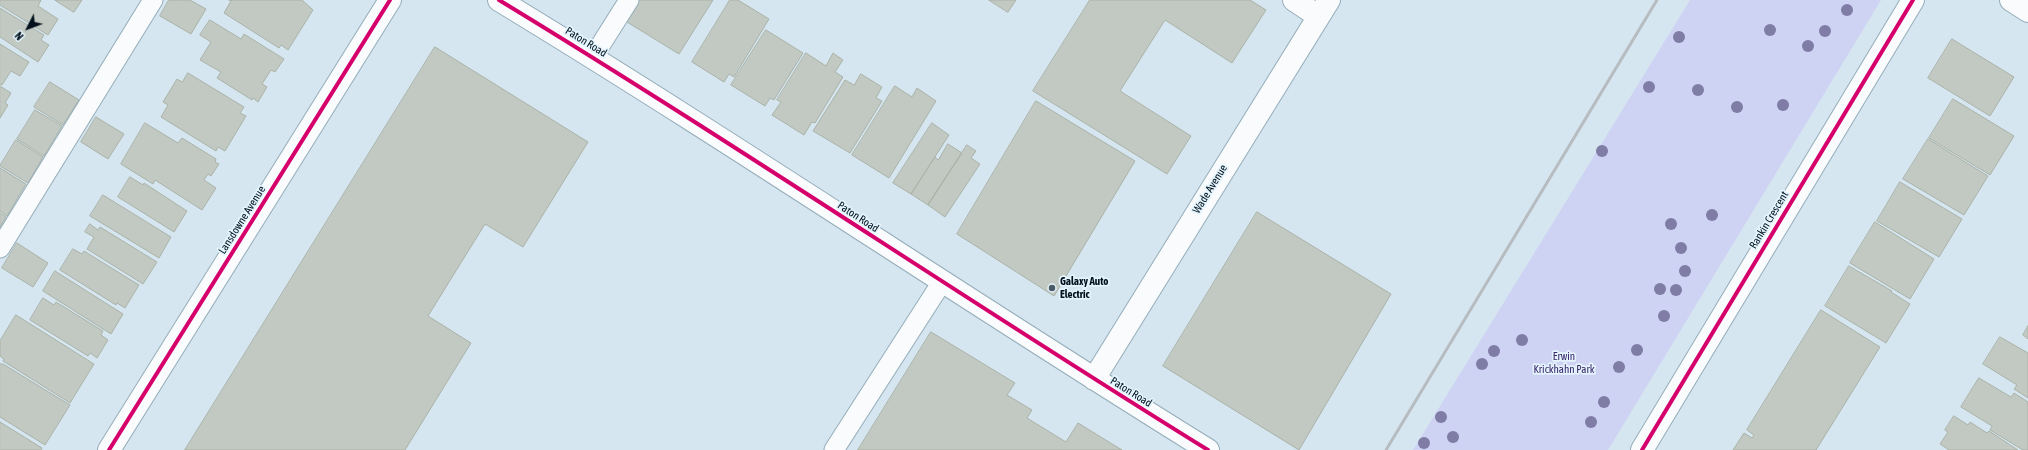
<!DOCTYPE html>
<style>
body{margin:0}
#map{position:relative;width:2028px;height:450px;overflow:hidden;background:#d5e6f0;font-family:"Asap Condensed",sans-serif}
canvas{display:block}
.north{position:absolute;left:8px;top:8px;width:40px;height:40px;-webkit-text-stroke:3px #e4f4fd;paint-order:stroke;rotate:228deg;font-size:11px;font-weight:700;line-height:16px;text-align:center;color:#00101c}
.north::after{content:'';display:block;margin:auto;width:14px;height:18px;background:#00101c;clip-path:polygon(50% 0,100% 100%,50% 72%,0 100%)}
</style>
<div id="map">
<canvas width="2028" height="450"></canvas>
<div class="north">N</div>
</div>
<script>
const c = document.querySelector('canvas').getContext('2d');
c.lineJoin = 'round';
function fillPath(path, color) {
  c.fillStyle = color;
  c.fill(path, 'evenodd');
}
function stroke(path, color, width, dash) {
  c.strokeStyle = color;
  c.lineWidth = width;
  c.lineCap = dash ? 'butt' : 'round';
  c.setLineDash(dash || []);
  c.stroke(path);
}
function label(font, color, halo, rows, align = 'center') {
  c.font = font + ' "Asap Condensed",sans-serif';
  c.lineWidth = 3.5;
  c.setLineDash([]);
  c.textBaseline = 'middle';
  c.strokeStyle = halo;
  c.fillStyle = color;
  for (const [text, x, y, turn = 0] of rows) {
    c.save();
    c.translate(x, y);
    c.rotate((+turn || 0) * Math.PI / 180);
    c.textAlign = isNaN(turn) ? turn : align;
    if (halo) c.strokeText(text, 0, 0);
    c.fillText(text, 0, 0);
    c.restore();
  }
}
const green = new Path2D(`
 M1690,0h191l-273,450h-195z`);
const building = new Path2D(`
 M0,0h41l-3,6 20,13 -10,16 -48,-30z
 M55,0h27l-8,12z
 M169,0h21l16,9 -15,25 -31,-18z
 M229,0h73l11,10 -25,40 -7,-5 -2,3 -55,-35 7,-12z
 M640,0h73l-34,54 -52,-32z
 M730,0h8l31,19 -35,58 -5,-3 -5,8 -32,-20z
 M989,0h27l-8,12z
 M1090,0h160l16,10 -34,53 -67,-43 -45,71 71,45 -24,38 -134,-83z
 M0,8l44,27 -3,5 8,5 -11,17 -38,-25z
 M210,20l31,19 3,-5 40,25 -9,13 -4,-2 -9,14 5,3 -9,15 -5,-4 -1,2 -35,-22 4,-6 -21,-12 11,-18 -11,-7z
 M766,30l37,23 -29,47 -4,-2 -5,8 -34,-21z
 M1952,39l62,38 -24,39 -62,-38z
 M0,44l29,18 -9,14 -9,-5 -9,14 -2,-1z
 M435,47l153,95 -65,105 -38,-23 -57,92 43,27 -66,107h-220z
 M806,53l20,13 7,-13 10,7 -8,12 8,5 -28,46 -3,-1 -8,13 -32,-20 9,-13 -4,-2z
 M188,73l56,34 -4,6 6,3 -21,35 -7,-4 -2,4 -55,-34 7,-12 -5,-3 14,-23 5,3z
 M861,74l21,13 -6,11 6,3 -32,52 -37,-22 32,-51 9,5z
 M50,82l29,18 -16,25 -29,-18z
 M0,86l11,7 -6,10 3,2 -8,13z
 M895,86l17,11 5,-9 19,13 -47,77 -37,-23z
 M1953,99l61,37 -24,39 -61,-37z
 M1036,101l99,60 -81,135 -97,-62z
 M35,110l27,16 -18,30 -27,-17z
 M96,117l28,17 -16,25 -27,-17z
 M145,123l33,20 4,-5 34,21 -1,3 4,2 -8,12 -3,-2 -4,6 12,8 -14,22 -47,-30 -2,4 -32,-20z
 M932,123l17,12 -38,59 -18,-11z
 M1928,139l60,37 -24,39 -61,-36z
 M16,140l27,17 -15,26 -28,-17z
 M948,144l14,9 -34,52 -17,-11 24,-37 3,3z
 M967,145l9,6 -5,7 9,6 -35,53 -17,-12z
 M0,168l26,16 -19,32 -7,-5z
 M130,177l13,8 1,-2 43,28 -13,21 -56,-35z
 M1900,182l62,37 -23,38 -62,-36z
 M103,195l68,42 -12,21 -69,-42z
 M1257,212l134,82 -92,156 -136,-84z
 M0,213l6,4 -6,10z
 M1875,222l59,37 -24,40 -60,-36z
 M90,224l8,6 2,-3 57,35 -14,22 -56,-35 7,-12 -9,-5z
 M17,243l31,20 -15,24 -31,-19z
 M73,249l9,5 2,-3 55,34 -14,23 -8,-5 -1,2 -56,-35z
 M1849,266l43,25 -1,1 19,12 -24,39 -61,-37z
 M55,271l68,43 -12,20 -68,-43z
 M43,298l11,7 2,-3 47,29 -2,4 7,5 -11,18 -7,-5 -2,3 -58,-36z
 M1821,310l59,37 -64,103h-83l11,-17 8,5 2,-3 -7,-5z
 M16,315l78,49 -24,39 -67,-42 1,-2 -4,-3v-15z
 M2028,326v13l-5,-4z
 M931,332l84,51 -8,12 25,15 -5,8 39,24 12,-19 44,27h-264z
 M2000,337l28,16v45l-14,-9 3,-4 -34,-21z
 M0,364h3l67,41 -25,40 -45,-28z
 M1979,378l32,19 3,-4 14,9v48h-5l-33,-20 2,-4 -31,-19z
 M1954,416l14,9 2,-3 17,11 2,-2 29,19h-69l-9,-6 8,-12 -3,-2z
 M0,422l42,26 -1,2h-41z`);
const service = new Path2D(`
 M593,57l36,-57
 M0,248l153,-248
 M834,450l108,-168`);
const minor = new Path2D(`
 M499,0c239,145 471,303 709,450
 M1294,0l24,16
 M2011,0l17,11
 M1094,379l235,-379
 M1642,450l271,-450`);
const tertiary = new Path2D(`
 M109,450l281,-450`);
const rail = new Path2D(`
 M1386,450l271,-450`);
const cycleway = new Path2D(`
 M499,0c239,145 471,303 709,450
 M109,450l281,-450
 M1642,450l271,-450`);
const trees = [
 [1847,10],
 [1770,30],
 [1825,31],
 [1679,37],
 [1808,46],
 [1649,87],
 [1698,90],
 [1783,105],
 [1737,107],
 [1602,151],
 [1712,215],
 [1671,224],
 [1681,248],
 [1685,271],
 [1660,289],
 [1676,290],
 [1664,316],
 [1522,340],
 [1637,350],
 [1494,351],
 [1482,364],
 [1619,367],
 [1604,402],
 [1441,417],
 [1591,422],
 [1453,437],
 [1424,443]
];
const markers = [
 [1052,288,4,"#4b5b66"]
];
const streetNames = [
 ["Paton Road",586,42,32],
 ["Wade Avenue",1210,189,-58],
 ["Paton Road",858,217,33],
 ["Lansdowne Avenue",242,220,-58],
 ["Rankin Crescent",1769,220,-59],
 ["Paton Road",1131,392,32]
];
const poiNames = [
 ["Galaxy Auto",1060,282],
 ["Electric",1060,295]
];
const parkNames = [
 ["Erwin",1564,357],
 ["Krickhahn Park",1564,370]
];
fillPath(green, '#ced2f3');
fillPath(building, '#c1c9c2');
stroke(building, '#aab2a7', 1);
stroke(service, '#94adb9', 21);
stroke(minor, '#94adb9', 24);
stroke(tertiary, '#94adb9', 24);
stroke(service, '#f9fbfd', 19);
stroke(minor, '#f9fbfd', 22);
stroke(tertiary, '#f9fbfd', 22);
stroke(rail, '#b6bcbf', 3);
stroke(cycleway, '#d6006c', 4);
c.fillStyle = '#7f7ca6';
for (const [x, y] of trees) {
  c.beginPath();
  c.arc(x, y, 6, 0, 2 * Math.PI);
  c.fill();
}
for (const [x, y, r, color] of markers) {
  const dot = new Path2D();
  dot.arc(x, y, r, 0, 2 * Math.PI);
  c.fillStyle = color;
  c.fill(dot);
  stroke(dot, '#e4f4fd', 1.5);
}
label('11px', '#00101c', '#e4f4fd', streetNames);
label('bold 11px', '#00101c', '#e4f4fd', poiNames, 'left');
label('11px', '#39266a', '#e4f4fd', parkNames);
</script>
